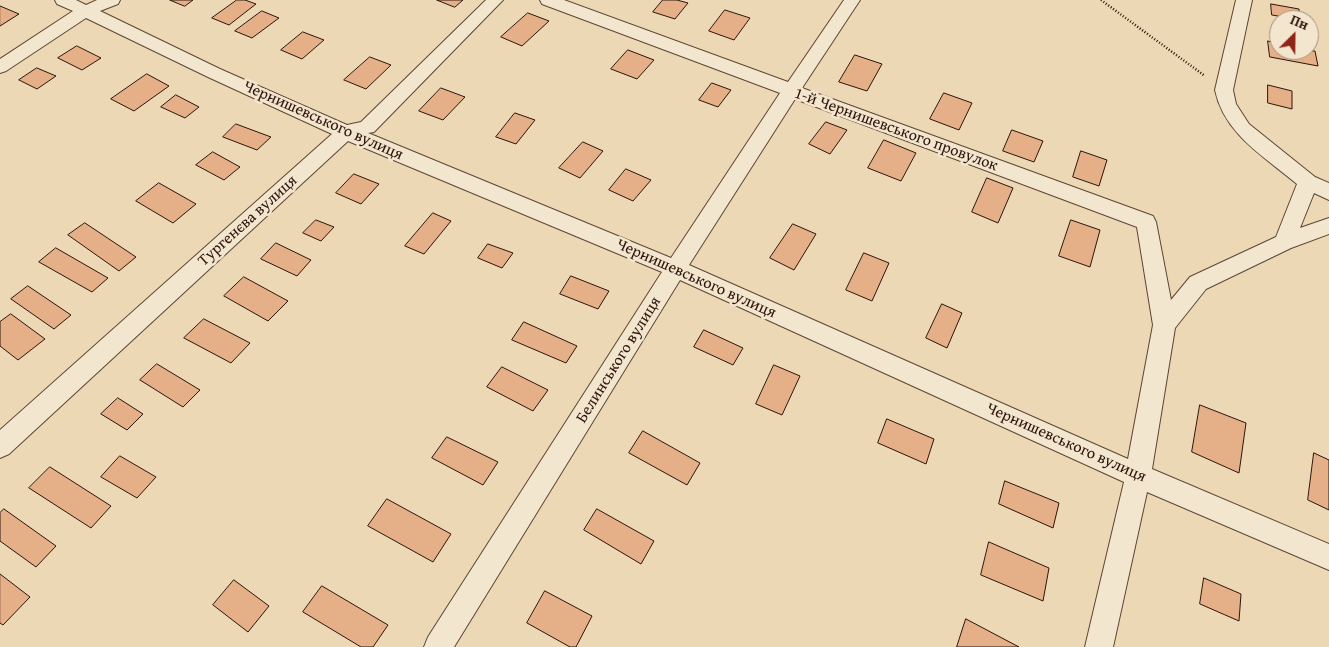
<!DOCTYPE html>
<meta charset="utf-8">
<style>
body{margin:0}
#map{position:relative;width:1329px;height:647px;overflow:hidden;background:#ecd8b4;font-family:"Gentium Book Plus",serif}
canvas{display:block}
.north{position:absolute;left:1269px;top:10px;width:50px;height:50px;box-sizing:border-box;background:#f3e6ce;border:1px solid #a49280;border-radius:50%;rotate:23deg;font-size:14px;font-weight:700;line-height:20px;text-align:center;color:#2d140b}
.north::after{content:'';display:block;margin:auto;width:18px;height:22px;background:#8f2418;clip-path:polygon(50% 0,100% 100%,50% 72%,0 100%)}
</style>
<div id="map">
<canvas width="1329" height="647"></canvas>
<div class="north">Пн</div>
</div>
<script>
const c = document.querySelector('canvas').getContext('2d');
c.lineJoin = 'round';
function fillPath(path, color) {
  c.fillStyle = color;
  c.fill(path, 'evenodd');
}
function stroke(path, color, width, dash) {
  c.strokeStyle = color;
  c.lineWidth = width;
  c.lineCap = dash ? 'butt' : 'round';
  c.setLineDash(dash || []);
  c.stroke(path);
}
function label(font, color, halo, rows, align = 'center') {
  c.font = font + ' "Gentium Book Plus",serif';
  c.lineWidth = 5;
  c.setLineDash([]);
  c.textBaseline = 'middle';
  c.strokeStyle = halo;
  c.fillStyle = color;
  for (const [text, x, y, turn = 0] of rows) {
    c.save();
    c.translate(x, y);
    c.rotate((+turn || 0) * Math.PI / 180);
    c.textAlign = isNaN(turn) ? turn : align;
    if (halo) c.strokeText(text, 0, 0);
    c.fillText(text, 0, 0);
    c.restore();
  }
}
const building = new Path2D(`
 M170,0h23l-8,6z
 M237,0h8l11,4 -27,21 -17,-7z
 M437,0h26l-8,7z
 M663,0h14l11,3 -13,16 -22,-7z
 M1271,4l28,5 1,11 -28,-5z
 M0,6l19,8 -19,12z
 M725,10l25,8 -16,22 -25,-9z
 M262,11l17,7 -27,20 -17,-7z
 M528,13l21,8 -27,25 -21,-9z
 M303,32l21,8 -22,19 -21,-9z
 M1268,41l11,3v6l36,1 3,15 -48,-9z
 M77,46l24,12 -19,12 -24,-12z
 M628,50l26,10 -17,19 -26,-10z
 M855,55l27,9 -15,27 -28,-9z
 M370,57l21,8 -25,24 -22,-9z
 M37,68l19,8 -19,13 -18,-9z
 M147,74l22,12 -35,25 -23,-12z
 M712,83l19,7 -13,17 -19,-7z
 M1268,85l24,6v18l-24,-6z
 M441,88l24,9 -22,23 -24,-9z
 M944,93l28,10 -13,27 -29,-11z
 M176,95l23,12 -14,11 -24,-11z
 M515,113l20,7 -19,24 -20,-7z
 M826,122l21,8 -17,24 -21,-10z
 M236,124l35,13 -14,13 -34,-13z
 M1012,130l31,11 -9,21 -31,-11z
 M884,140l32,13 -15,28 -33,-13z
 M583,142l20,9 -23,27 -21,-10z
 M1081,151l26,9 -8,26 -26,-9z
 M213,152l27,15 -16,13 -28,-15z
 M626,169l25,11 -18,21 -24,-11z
 M354,174l25,10 -18,20 -25,-11z
 M987,178l26,10 -15,35 -26,-11z
 M159,183l37,21 -23,19 -37,-22z
 M433,213l18,8 -27,33 -19,-8z
 M316,220l18,7 -13,14 -18,-8z
 M1071,220l29,10 -10,37 -31,-11z
 M85,223l51,34 -17,14 -51,-36z
 M793,224l23,10 -22,36 -24,-12z
 M276,243l35,17 -14,16 -36,-17z
 M488,244l25,9 -11,15 -24,-10z
 M56,248l52,30 -16,14 -53,-30z
 M864,253l25,10 -17,38 -26,-11z
 M571,276l38,15 -11,18 -38,-15z
 M244,277l44,24 -20,20 -44,-25z
 M28,286l43,29 -17,14 -43,-30z
 M942,304l20,9 -15,35 -21,-10z
 M11,314l34,25 -27,21 -18,-14v-24z
 M204,319l46,24 -19,20 -47,-25z
 M524,322l53,24 -11,17 -54,-23z
 M704,330l39,18 -10,17 -39,-18z
 M157,364l43,26 -17,17 -43,-27z
 M774,365l26,11 -18,39 -26,-11z
 M502,367l46,23 -15,21 -46,-24z
 M118,398l25,16 -16,16 -26,-16z
 M1200,405l46,18 -7,50 -47,-21z
 M887,419l47,20 -8,25 -48,-21z
 M643,431l57,32 -13,22 -58,-32z
 M447,437l51,25 -15,23 -51,-27z
 M1314,453l15,7v50l-21,-10z
 M120,456l36,21 -19,21 -36,-21z
 M50,467l61,39 -20,22 -62,-40z
 M1005,481l54,22 -6,25 -54,-24z
 M387,499l64,35 -18,28 -65,-36z
 M4,509l52,37 -20,21 -36,-26v-28z
 M597,509l57,32 -13,23 -57,-34z
 M989,542l60,26 -6,33 -62,-26z
 M0,574l30,23 -27,28 -3,-2z
 M1204,578l37,16 -2,27 -39,-17z
 M234,580l35,26 -21,26 -35,-27z
 M322,586l66,39 -15,22h-12l-58,-35z
 M545,591l47,25 -16,31h-6l-43,-24z
 M966,619l53,28h-62z`);
const path = new Path2D(`
 M1101,0l104,76`);
const minor = new Path2D(`
 M55,0h21l10,5 11,-5h23l-2,4 -18,7 120,58 127,56 14,-3 125,-122h17l-129,132 -6,1 303,125 109,-165 -238,-89 -2,-4h24l224,82 56,-82h16l-58,88 351,128 3,6 15,78 19,-23 86,-40 21,-53c-32,-27 -73,-50 -82,-94l21,-90h16l-19,90 3,14 13,20 66,53 14,6v17l-15,-7 -14,35 29,-10v16l-38,14 -85,41 -31,39 -23,141 177,75v26l-182,-78 -34,155h-28l39,-165 -444,-202 -226,367h-30l4,-10 234,-365 -314,-131 -339,313 -9,4v-28l332,-296 -124,-57 -122,-59 -80,53 -6,2v-14l73,-48 -16,-7zM795,99l342,128 16,98 -25,134 -439,-194z`);
const streetNames = [
 ["Чернишевського вулиця",323,121,24],
 ["1-й Чернишевського провулок",896,130,20],
 ["Тургенєва вулиця",248,221,-42],
 ["Чернишевського вулиця",696,279,24],
 ["Белинського вулиця",619,360,-58],
 ["Чернишевського вулиця",1066,443,24]
];
fillPath(building, '#e5af88');
stroke(building, '#2d140b', 1);
stroke(minor, '#5d4535', 2);
stroke(path, '#2d140b', 2.5, [1, 2]);
fillPath(minor, '#f3e6ce');
label('16px', '#2d140b', '#f3e6ce', streetNames);
</script>
